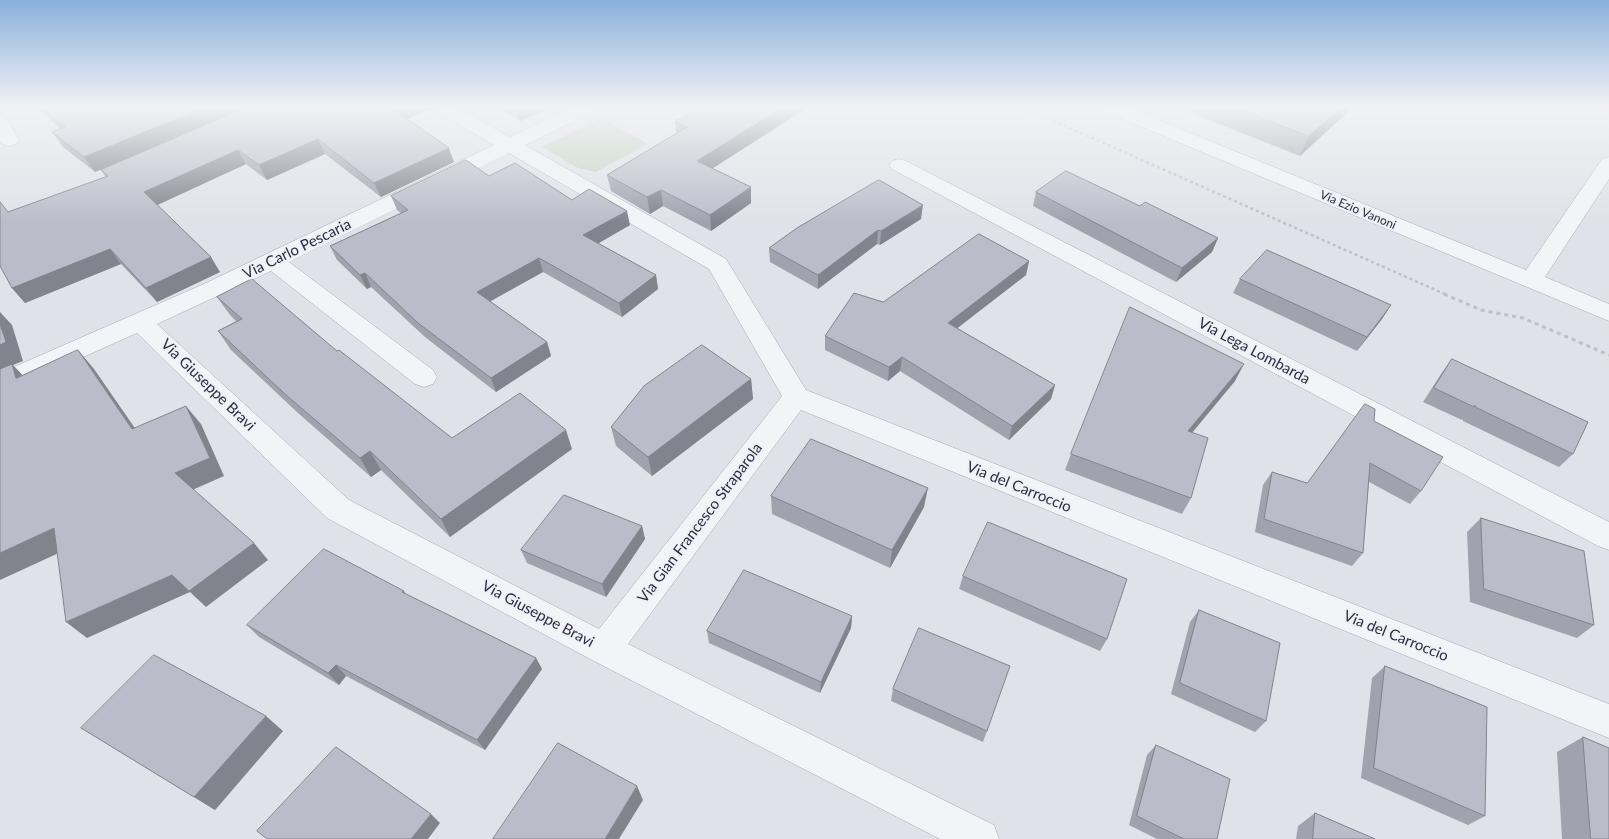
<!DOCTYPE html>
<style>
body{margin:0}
canvas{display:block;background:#e0e2e9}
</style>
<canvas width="1609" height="839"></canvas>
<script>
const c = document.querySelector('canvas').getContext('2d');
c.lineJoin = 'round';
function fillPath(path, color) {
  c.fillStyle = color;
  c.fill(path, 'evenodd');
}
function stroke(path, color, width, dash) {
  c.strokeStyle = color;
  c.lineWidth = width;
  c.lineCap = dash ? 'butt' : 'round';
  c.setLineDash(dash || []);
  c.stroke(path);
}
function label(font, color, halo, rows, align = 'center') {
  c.font = font + ' Lato,sans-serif';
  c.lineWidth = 4.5;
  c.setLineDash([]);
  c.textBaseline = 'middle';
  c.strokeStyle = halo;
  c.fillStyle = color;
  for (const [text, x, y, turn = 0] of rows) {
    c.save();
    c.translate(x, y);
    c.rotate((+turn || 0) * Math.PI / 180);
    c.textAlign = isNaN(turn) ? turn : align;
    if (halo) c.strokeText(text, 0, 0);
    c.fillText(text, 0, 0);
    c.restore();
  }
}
const green = new Path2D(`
 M602,118l46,26 -52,28 -18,-4 -36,-21z`);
const pathFar1 = new Path2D(`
 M1020,106l427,189`);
const path = new Path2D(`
 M1444,294l37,16 42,8 86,37`);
const street = new Path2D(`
 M432,106h22l56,31 66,-31h23l-2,4 -72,35 201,114 80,131 803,314v34l-808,-328 -173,234 366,181 5,14h-59l-348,-179 -265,-142 -190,-185 -137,61v-21l204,-89 290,-139 -60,-35zM509,153l200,116 73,127 -183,233 -250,-129 -192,-176 114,-53 144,113 9,3 9,-3 4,-7 -4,-7 -144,-108z
 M1099,106h25l402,164 76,-111 7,-2v22l-64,98 64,27v17l-508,-211z
 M0,117l7,2 12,21 -3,4 -7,2 -7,-2 -2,-3z
 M899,159l7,2 703,361v28l-11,-4 -706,-377 -3,-4 3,-4z`);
const wall = new Path2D(`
 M36,106h213l-154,66 -32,-25 -11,-15 9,-3 -23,-20z
 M250,106h181v2l-23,11 46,43 -73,35 -56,-43 -58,26 -21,-16 -89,41 63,67 -63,30 -36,-38 -96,39 -13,-15 -12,-87 8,11 98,-35 -5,-7z
 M495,106h59l-34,15z
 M702,106h108l-97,62 38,19v16l-40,28 -48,-25 -13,8 -39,-23 -4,-16 69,-42 -1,-11z
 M1174,106h180l-54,50z
 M489,176l83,24 58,25 -32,18 58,32 2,14 -36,28 -79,-45 -53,29 57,41 4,14 -55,36 -71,-55 -54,-50 -4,2 -30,-29 -7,-14 71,-33 -4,-3 -6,-14z
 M1036,192l104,14 78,32 -6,14 -36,30 -143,-76z
 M921,219l-41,26 -3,-1 -59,45 -48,-27 -1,-14z
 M1029,261l-3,14 -69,53 98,57 -4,14 -42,41 -109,-69 -12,10 -63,-31v-14l58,-34z
 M1240,279l151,26 -9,14 -25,32 -124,-58z
 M217,297l120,54 115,87 120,11 -122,88 -69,-67 -10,7 -73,-64 -67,-63 -13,-19 18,-10 -6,-6z
 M1452,359l121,95 -14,13 -96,-46v-2l-1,1 -39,-18 18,-28z
 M751,379l2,20 -101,77 -36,-30 -5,-19z
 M1235,381l-43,52 -1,65 -9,16 -117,-44 6,-16z
 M1374,421l47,70 -11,13 -41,-22 -6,71 -11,13 -97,-34 8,-47 9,-13 35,11z
 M771,496l153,11 -34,61 -118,-54z
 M1481,518l113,107 -17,13 -107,-36 -3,-70z
 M642,526l3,13 -39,58 -79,-34 -6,-13z
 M963,576l144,63 -7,12 -141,-62z
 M404,591l2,3 130,64 6,11 -57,81 -139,-74 -7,9 -80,-48 -12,-12z
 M1199,610l67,111 -11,11 -84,-38 19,-72z
 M852,616l-1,12 -31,65 -111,-50 -2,-12z
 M1385,666l100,150 -17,9 -107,-47 11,-100z
 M893,689l94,42 -4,11 -92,-41z
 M81,728l202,3 -68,79z
 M1583,737l26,102h-47l-5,-87z
 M1156,745l61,94h-60l-28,-14 18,-70z
 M1315,813l60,26h-79l2,-13z`);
const shadedWall = new Path2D(`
 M208,106h41l-154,66 -11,-15z
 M400,106h31v2l-33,15 -5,-14z
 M519,106h35l-34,15 -4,-14z
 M785,106h25l-111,71 -2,-16z
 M1343,106h11l-54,50 9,-20z
 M318,139l7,15 -58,26 -8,-15z
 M449,148l5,14 -73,35 -7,-14z
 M238,150l8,14 -93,43 -9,-15z
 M751,187v16l-40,28 -1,-16z
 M661,190l2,16 -13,8 -3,-17z
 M923,205l-2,14 -41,26 1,-14z
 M627,211l3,14 -43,25 -4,-15z
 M878,230l-1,14 -59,45v-14z
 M1218,238l-6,14 -36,30 6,-14z
 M110,249l11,15 -96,39 -13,-15z
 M211,257l9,15 -63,30 -11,-14z
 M539,258l4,14 -61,34 -5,-14z
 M1029,261l-3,14 -80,62 2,-14z
 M365,273l6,14 -4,2 -7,-14z
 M656,275l2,14 -36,28 -3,-14z
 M1391,305l-9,14 -25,32 10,-14z
 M0,312l12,13 11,36 -10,4 17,18 5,14 -35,-26z
 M547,342l4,14 -55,36 -5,-14z
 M78,350l16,19 54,78 -16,-18z
 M902,357l-2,14 -12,10 1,-14z
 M1244,364l-9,17 -55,66 8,-16z
 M751,379l2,20 -101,77 -4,-19z
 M1055,385l-4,14 -42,41 3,-14z
 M186,406l15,18 23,52 -34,15 -15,-18z
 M566,430l6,19 -122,88 -9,-18z
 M370,451l11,19 -10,7 -11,-19z
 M928,488l-4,19 -34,61 2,-18z
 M642,526l3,13 -39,58 -4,-13z
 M54,528l20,18 -74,34v-27z
 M254,543l14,17 -62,47 -16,-15 -103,46 -21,-16 106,-47z
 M852,616l-1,12 -31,65 1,-11z
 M536,658l6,11 -57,81 -8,-10z
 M336,665l10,11 -7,9 -11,-12z
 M266,716l17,15 -68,79 -21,-13z
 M637,786l6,14 -24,39h-14z
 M431,814l9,9 -12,16h-17z`);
const building = new Path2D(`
 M40,106h168l-124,51 -32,-25 13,-5z
 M250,106h150l-7,3 56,39 -75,35 -56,-44 -59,26 -21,-15 -94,42 67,65 -65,31 -36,-39 -98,39 -12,-22v-64l8,10 100,-36 -7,-6z
 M702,106h83l-88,55 54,26 -41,28 -49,-25 -14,7 -40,-22 80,-48 -12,-5z
 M1229,106h114l-34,30z
 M466,160l23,16 26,-13 57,37 17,-11 38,22 -44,24 73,40 -37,28 -80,-45 -62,34 70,50 -56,36 -73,-55 -53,-50 -5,2 -30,-29 78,-36 -17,-14z
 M1066,171l74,35 5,-4 73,36 -36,30 -146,-76z
 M879,180l44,25 -42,26 -3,-1 -60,45 -49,-27 28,-20z
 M979,234l50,27 -81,62 107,62 -43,41 -110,-69 -13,10 -64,-31 29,-43 29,9z
 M1267,250l124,55 -24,32 -127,-58z
 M252,279l85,72 2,-1 113,88 68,-45 46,37 -125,89 -71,-68 -10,7 -74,-63 -68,-64 24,-12 -25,-22z
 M1130,307l114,57 -56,67 20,7 -17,60 -120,-44z
 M0,324l6,18 -6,3z
 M702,345l49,34 -103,78 -37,-30 33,-41z
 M78,350l54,79 54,-23 24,52 -35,15 79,70 -65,48 -17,-16 -106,47 -12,-94 -54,25v-184l12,-5 4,14z
 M1452,359l136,63 -15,32 -98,-47v-2l-1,2 -40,-19z
 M1365,404l10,5 -1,12 69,36 -22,34 -51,-28 -7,90 -99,-34 8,-47 35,11z
 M811,439l117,49 -36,62 -121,-54z
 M564,495l78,31 -40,58 -81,-34z
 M1481,518l103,33 10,74 -110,-36z
 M988,522l139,57 -20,60 -144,-63z
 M324,549l80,42 -2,1 134,66 -59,82 -141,-75 -8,8 -81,-48z
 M744,570l108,46 -31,66 -114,-51z
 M1199,610l81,33 -14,78 -86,-38z
 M919,628l91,38 -23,65 -94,-42z
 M154,655l112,61 -72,81 -113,-69z
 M1385,666l102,41 -2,109 -111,-48z
 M1583,737l26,11v91h-18z
 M558,743l79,43 -32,53h-112z
 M1156,745l74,34 -13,60h-33l-47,-23z
 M336,747l95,67 -20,25h-144l-10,-8z
 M1315,813l60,26h-62z`);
const farStreetnames = [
 ["Via Ezio Vanoni",1358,210,23]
];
const streetNames = [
 ["Via Carlo Pescaria",297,249,-26],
 ["Via Lega Lombarda",1254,351,28],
 ["Via Giuseppe Bravi",208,385,44],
 ["Via del Carroccio",1019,487,22],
 ["Via Gian Francesco Straparola",700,523,-53],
 ["Via Giuseppe Bravi",538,614,28],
 ["Via del Carroccio",1396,636,22]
];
fillPath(green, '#c3d3c1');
stroke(street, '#a5a8b3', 1);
stroke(pathFar1, '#bec0c7', 2.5, [3, 3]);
stroke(path, '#bec0c7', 3, [4, 4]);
fillPath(street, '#f3f4f7');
fillPath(wall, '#a0a3ad');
fillPath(shadedWall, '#82848d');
fillPath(building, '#babdc9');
stroke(building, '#82848d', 1);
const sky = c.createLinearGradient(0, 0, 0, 223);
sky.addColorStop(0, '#89b0dc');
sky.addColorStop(0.48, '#f1f2f5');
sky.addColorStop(1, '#f1f2f500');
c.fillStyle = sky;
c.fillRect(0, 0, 1609, 223);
label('12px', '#292d40', '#f0f1f6', farStreetnames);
label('15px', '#292d40', '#f0f1f6', streetNames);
</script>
